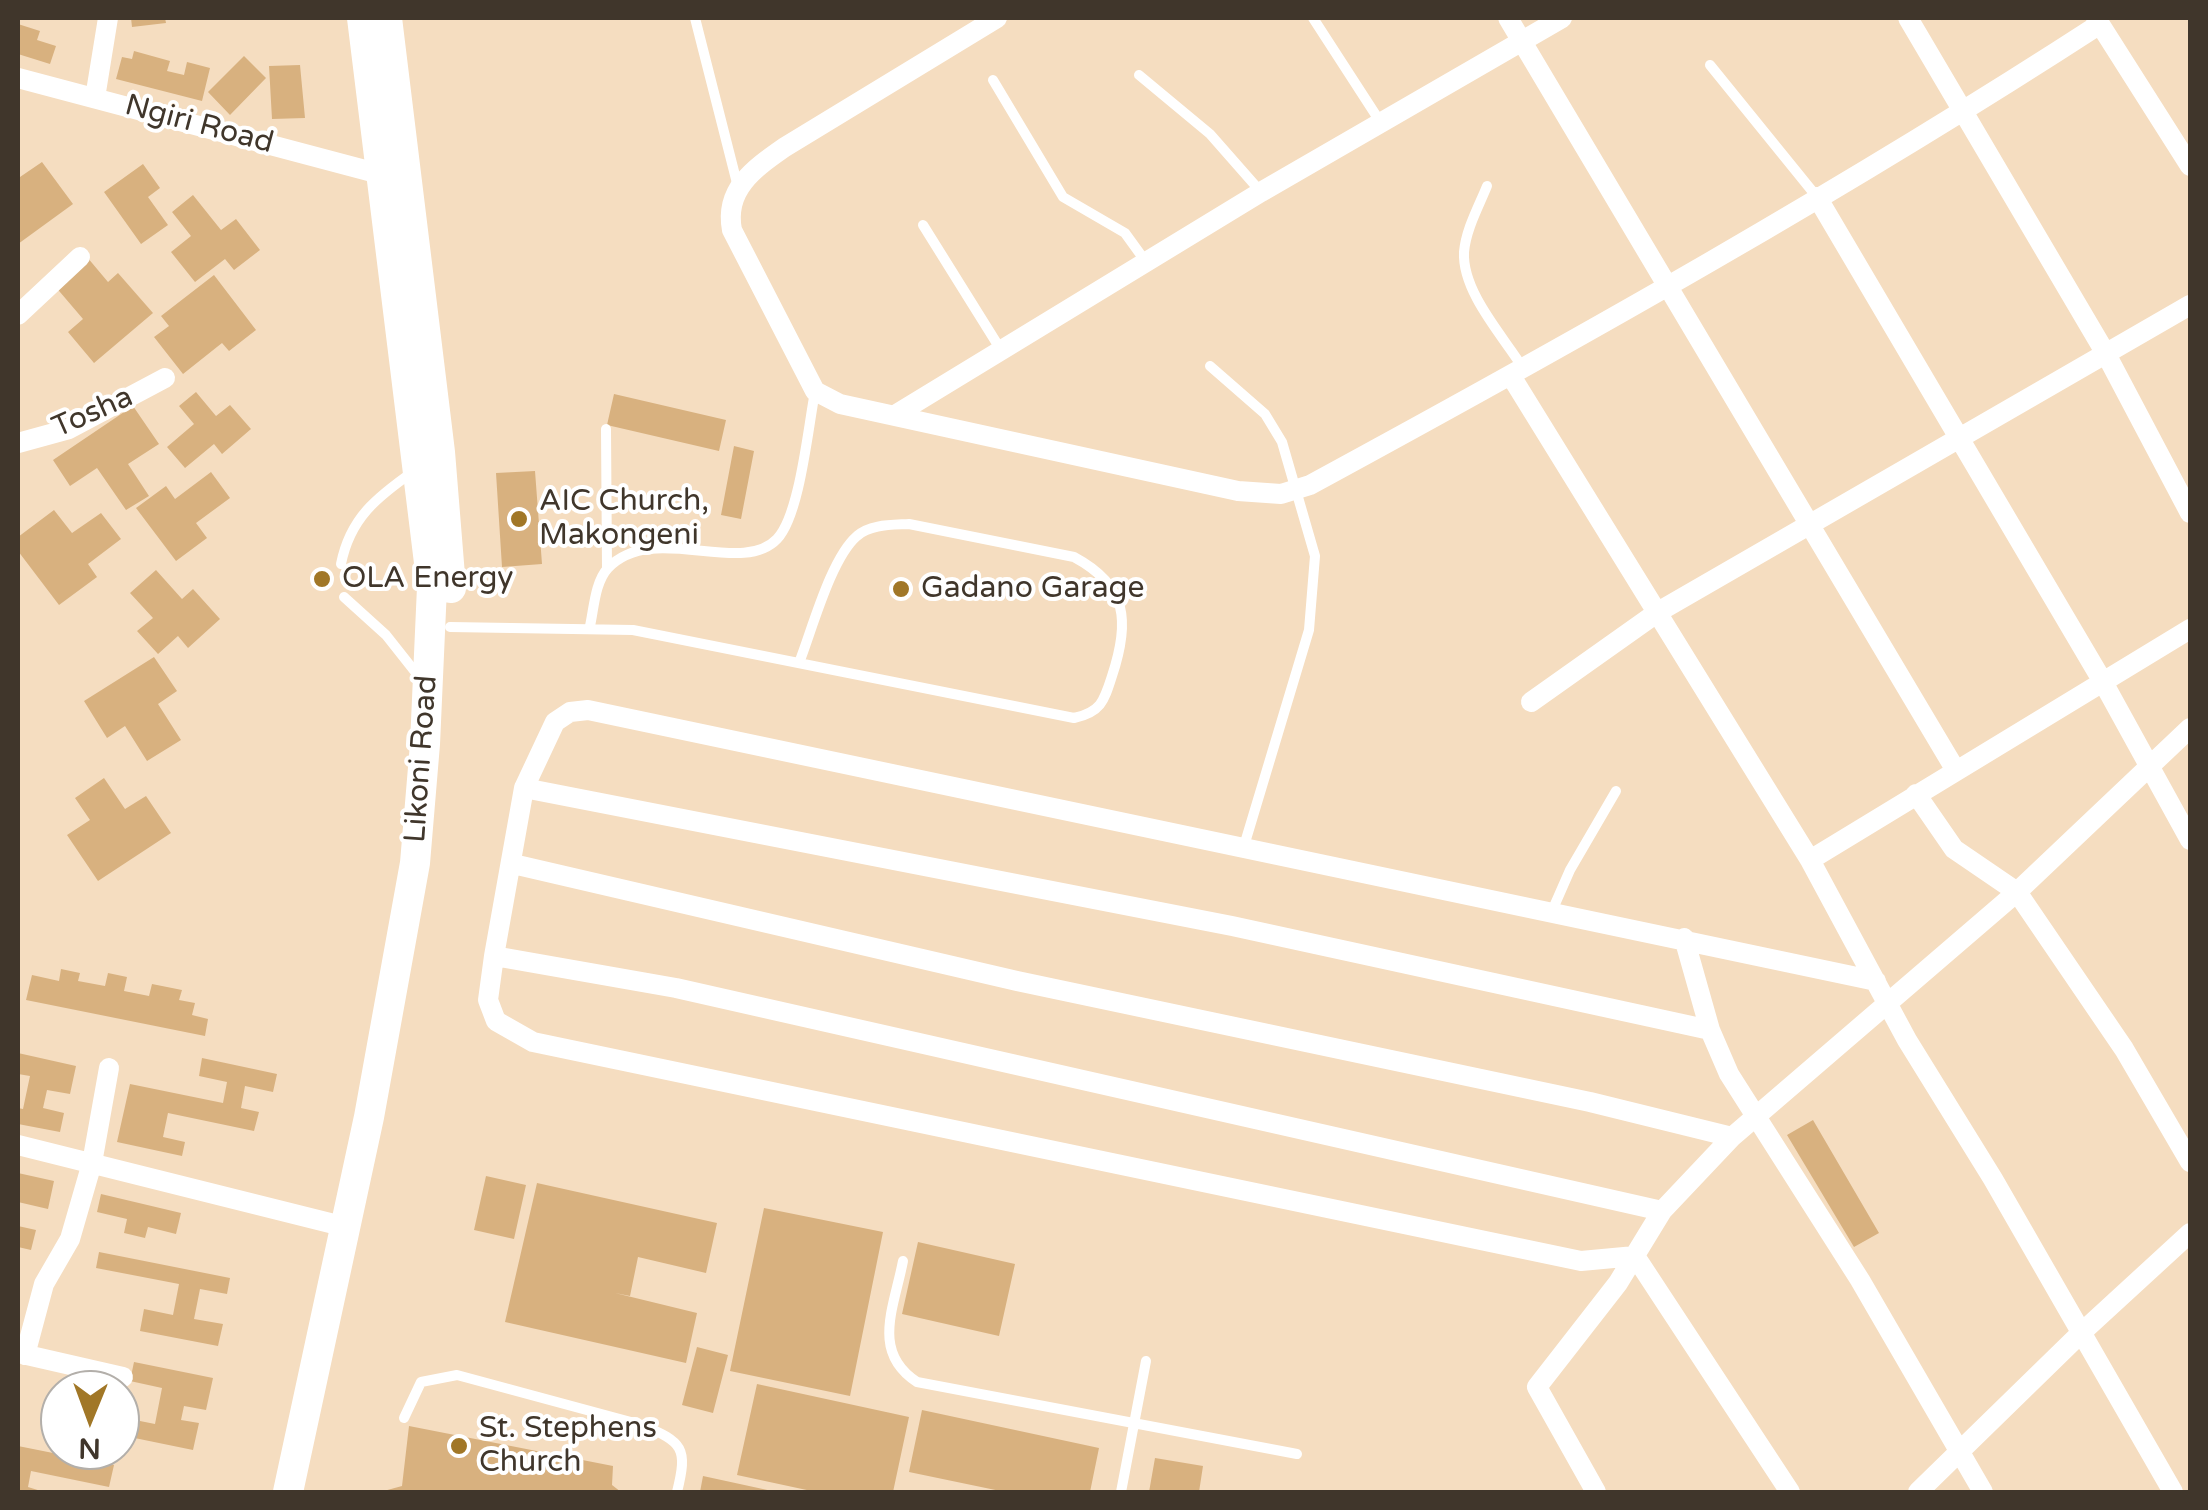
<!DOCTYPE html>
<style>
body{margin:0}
#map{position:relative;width:2208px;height:1510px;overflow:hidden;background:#f5ddc0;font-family:"Varela Round",sans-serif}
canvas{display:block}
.frame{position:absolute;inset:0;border:20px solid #40362b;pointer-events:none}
.north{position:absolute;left:40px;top:1370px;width:100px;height:100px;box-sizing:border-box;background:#fff;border:2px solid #b3afaa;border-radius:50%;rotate:181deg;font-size:28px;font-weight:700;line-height:40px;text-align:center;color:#40362b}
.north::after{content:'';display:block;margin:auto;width:35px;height:45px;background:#a17727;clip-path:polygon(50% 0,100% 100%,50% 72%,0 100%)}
</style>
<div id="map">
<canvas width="2208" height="1510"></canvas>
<div class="frame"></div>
<div class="north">N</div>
</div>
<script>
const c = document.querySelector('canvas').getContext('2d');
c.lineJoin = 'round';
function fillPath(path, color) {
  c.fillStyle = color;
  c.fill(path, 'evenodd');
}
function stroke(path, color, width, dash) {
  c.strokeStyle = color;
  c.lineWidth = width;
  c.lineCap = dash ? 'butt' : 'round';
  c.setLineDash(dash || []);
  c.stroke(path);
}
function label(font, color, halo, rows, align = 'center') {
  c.font = font + ' "Varela Round",sans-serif';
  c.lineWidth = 8;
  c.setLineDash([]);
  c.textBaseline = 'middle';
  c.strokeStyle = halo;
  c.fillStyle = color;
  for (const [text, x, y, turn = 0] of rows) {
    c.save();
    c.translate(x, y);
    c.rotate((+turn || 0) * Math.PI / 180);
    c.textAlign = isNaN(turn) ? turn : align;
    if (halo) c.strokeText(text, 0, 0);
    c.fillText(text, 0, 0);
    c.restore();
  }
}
const building = new Path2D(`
 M131,18h34l1,5 -34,4z
 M18,24l22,7 -3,9 19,6 -6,18 -32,-10z
 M134,51l36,10 -3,10 17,4 3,-13 23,6 -8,33 -86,-22 6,-22 10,2z
 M244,56l22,22 -36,37 -22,-23z
 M300,65l5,53 -33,1 -3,-53z
 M42,162l31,42 -55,40v-70l2,3z
 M143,164l17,24 -12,9 20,28 -27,19 -37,-52z
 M193,195l28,35 15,-11 24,31 -26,20 -9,-11 -30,23 -24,-30 20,-16 -19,-24z
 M87,257l21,25 10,-9 35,40 -59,50 -26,-31 15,-13 -29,-34z
 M214,275l42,55 -27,21 -7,-8 -39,31 -29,-37 15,-11 -8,-10z
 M196,392l20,24 14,-11 21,24 -29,25 -8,-10 -29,24 -18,-21 27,-23 -15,-18z
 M614,394l112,26 -7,31 -112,-26z
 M133,406l26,38 -31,20 21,32 -23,14 -29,-42 -27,18 -17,-26z
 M734,446l20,5 -13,68 -20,-4z
 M535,471l7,93 -40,3 -6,-94z
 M211,472l19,26 -34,25 11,15 -31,23 -40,-53 30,-22 9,13z
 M54,510l18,23 29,-20 20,26 -33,25 9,13 -38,28 -41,-54v-14z
 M156,570l26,29 11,-10 27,30 -32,29 -10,-12 -20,18 -21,-23 16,-13 -23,-25z
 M154,657l23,34 -19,13 23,36 -34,21 -22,-35 -18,12 -23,-37z
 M104,778l21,31 21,-13 25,37 -73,48 -31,-46 23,-15 -15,-22z
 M61,969l19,4 -2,8 27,5 3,-13 19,4 -3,14 25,5 3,-12 30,6 -3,10 16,3 -3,12 16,4 -3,17 -179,-36 6,-25 27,6z
 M18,1053l58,13 -6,28 -23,-4 -4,18 21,5 -4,19 -42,-8v-16l5,1 7,-33 -12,-2z
 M202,1058l75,16 -4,18 -28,-6 -4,22 18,4 -5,19 -86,-18 -5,24 22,5 -3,14 -65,-14 13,-58 93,19 4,-21 -28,-6z
 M1813,1120l66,113 -25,14 -67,-112z
 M18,1173l36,8 -6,28 -30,-7z
 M486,1176l40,9 -12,54 -40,-9z
 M537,1183l180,40 -11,50 -68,-16 -8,39 -15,-3 82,20 -11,50 -181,-41z
 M101,1194l80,19 -5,21 -28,-7 -3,11 -21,-5 3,-14 -30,-7z
 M764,1208l119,24 -33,164 -120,-25z
 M18,1226l18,4 -5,20 -13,-3z
 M918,1242l97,22 -16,72 -97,-22z
 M99,1252l131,26 -3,16 -27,-5 -6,30 29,5 -5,22 -78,-15 4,-22 29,6 6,-31 -83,-16z
 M697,1347l31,8 -15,58 -31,-8z
 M134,1362l79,16 -7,32 -22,-4 -3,14 18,3 -6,27 -73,-15v-18l35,7 7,-36 -32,-7z
 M757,1384l152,33 -16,75h-77l-79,-17z
 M922,1410l177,38 -9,44h-85l-96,-20z
 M409,1426l204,40 -1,19 9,7h-241l22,-6z
 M18,1446l55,11 2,-7h18l-2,10 23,5 -5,22 -78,-16 -3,16 16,5h-26z
 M1155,1458l48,8 -4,26h-50z
 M703,1476l69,15v1h-72z`);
const lane = new Path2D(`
 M695,18l43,169
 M1313,18l68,105
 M1710,65l107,132
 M1139,75l71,59 51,58
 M993,80l70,117 62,36 21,29
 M1487,186c-8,20 -21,43 -23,66 -2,40 39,84 59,116
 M923,225l78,125
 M1210,366l55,48 17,28 33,114 -6,74 -65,216
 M606,429l1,139
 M341,564c9,-46 36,-67 73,-93
 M344,597l42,38 34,43
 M590,626c4,-18 5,-44 18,-58 45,-47 133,9 169,-29 23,-24 31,-112 38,-147
 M450,627l183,3 441,88c27,-6 30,-17 38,-42 18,-54 16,-90 -38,-119l-165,-33c-16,1 -39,0 -52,12 -26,22 -45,94 -58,127
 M1552,911l18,-41 46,-79
 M903,1261c-9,47 -32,91 14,121l380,72
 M404,1418l17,-36 36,-7 185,50c41,17 46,23 35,67
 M1121,1492l25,-131`);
const street = new Path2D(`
 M997,18l-212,129c-30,21 -61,42 -53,83l83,161 25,13 398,87 43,3 29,-9c267,-145 534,-295 790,-461
 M1508,18l447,751
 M1908,18l198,336 84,159
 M2096,18l94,148
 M18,78l362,96
 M95,98l13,-80
 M1817,197l286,485 87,158
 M18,315l62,-58
 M1511,376l299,484 97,180 86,139 180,313
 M895,415l366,-223 301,-174
 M18,443l51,-14 96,-51
 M1531,702l127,-90 532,-307
 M524,788l708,138 478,104
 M1916,794l38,55 63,43 107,157 66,113
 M1810,860l380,-231
 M513,864l504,117 573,121 142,35
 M1684,938l26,92 19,44 131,206 123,212
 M494,956l182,32 986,223
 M18,1145l328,82
 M18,1353l105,24
 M25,1355l19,-71 26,-45 22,-76 17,-95
 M1596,1492l-59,-105 81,-104 44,-72 70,-74 285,-245 173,-164
 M1790,1492l-155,-236 -54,5 -1048,-219 -37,-21 -8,-21 6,-44 30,-168 31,-66 15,-10 18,-2 1288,271
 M1918,1492l162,-158 110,-101`);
const secondary = new Path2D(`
 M387,18l53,434 11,136
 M288,1492l81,-375 46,-254 10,-119 7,-157 -70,-569`);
const markers = [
 [519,519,10,"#a17727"],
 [322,579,10,"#a17727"],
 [901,589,10,"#a17727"],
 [459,1446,10,"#a17727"]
];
const streetNames = [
 ["Ngiri Road",199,125,15],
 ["Tosha",93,413,-24],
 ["Likoni Road",422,759,-86]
];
const poiNames = [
 ["AIC Church,",539,502],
 ["Makongeni",539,536],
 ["OLA Energy",342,579],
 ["Gadano Garage",921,589],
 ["St. Stephens",479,1429],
 ["Church",479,1463]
];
fillPath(building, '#d8b17f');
stroke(lane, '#fff', 10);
stroke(street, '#fff', 20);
stroke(secondary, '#fff', 30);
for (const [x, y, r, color] of markers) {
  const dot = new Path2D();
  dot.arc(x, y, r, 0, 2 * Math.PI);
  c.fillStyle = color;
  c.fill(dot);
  stroke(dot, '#fff', 4);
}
label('30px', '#40362b', '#fff', streetNames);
label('30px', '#40362b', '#fff', poiNames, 'left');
</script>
